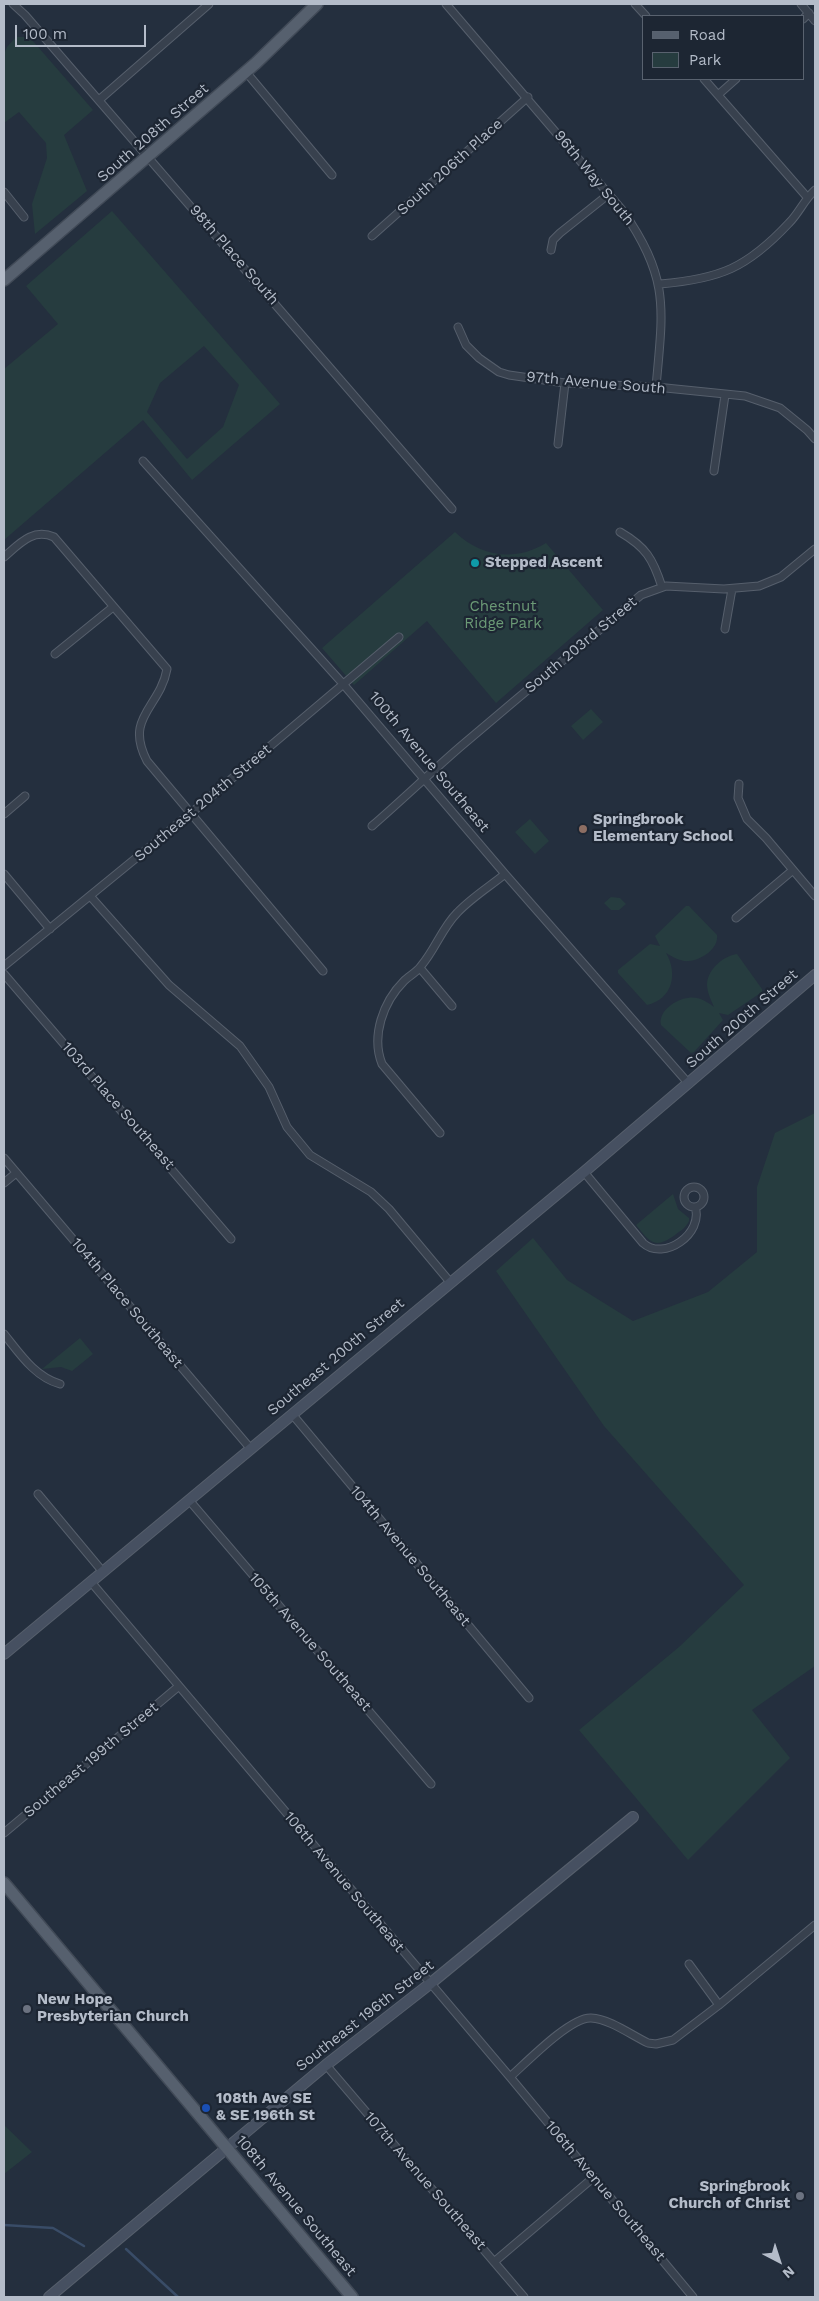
<!DOCTYPE html>
<style>
body{margin:0}
#map{position:relative;width:819px;height:2301px;overflow:hidden;background:#242f3e;font-family:"Work Sans",sans-serif}
canvas{display:block}
.frame{position:absolute;inset:0;border:5px solid #b4bcc9;pointer-events:none}
.legend{position:absolute;left:642px;top:15px;width:162px;height:65px;box-sizing:border-box;background:#1d2633;border:1px solid #59626f;margin:0;padding:6px 9px;list-style:none;font-size:15px;color:#b4bcc9}
.legend li{display:flex;align-items:center;gap:10px;height:25px}
.legend b{width:25px;border:1px solid #59626f}
.north{position:absolute;left:754px;top:2236px;width:50px;height:50px;-webkit-text-stroke:4px #1d2633;paint-order:stroke;rotate:140deg;font-size:14px;font-weight:700;line-height:20px;text-align:center;color:#b4bcc9}
.north::after{content:'';display:block;margin:auto;width:18px;height:22px;background:#b4bcc9;clip-path:polygon(50% 0,100% 100%,50% 72%,0 100%)}
.scale{position:absolute;left:15px;top:25px;width:131px;height:22px;box-sizing:border-box;border:2px solid #b4bcc9;border-top:0;padding-left:6px;font-size:15px;line-height:18px;white-space:nowrap;color:#b4bcc9;-webkit-text-stroke:4px #1d2633;paint-order:stroke}
</style>
<div id="map">
<canvas width="819" height="2301"></canvas>
<div class="frame"></div>
<ul class="legend">
<li><b style="height:6px;background:#56606e"></b>Road</li>
<li><b style="height:14px;background:#263c3f"></b>Park</li>
</ul>
<div class="north">N</div>
<div class="scale">100 m</div>
</div>
<script>
const c = document.querySelector('canvas').getContext('2d');
c.lineJoin = 'round';
function fillPath(path, color) {
  c.fillStyle = color;
  c.fill(path, 'evenodd');
}
function stroke(path, color, width, dash) {
  c.strokeStyle = color;
  c.lineWidth = width;
  c.lineCap = dash ? 'butt' : 'round';
  c.setLineDash(dash || []);
  c.stroke(path);
}
function label(font, color, halo, rows, align = 'center') {
  c.font = font + ' "Work Sans",sans-serif';
  c.lineWidth = 4.5;
  c.setLineDash([]);
  c.textBaseline = 'middle';
  c.strokeStyle = halo;
  c.fillStyle = color;
  for (const [text, x, y, turn = 0] of rows) {
    c.save();
    c.translate(x, y);
    c.rotate((+turn || 0) * Math.PI / 180);
    c.textAlign = isNaN(turn) ? turn : align;
    if (halo) c.strokeText(text, 0, 0);
    c.fillText(text, 0, 0);
    c.restore();
  }
}
const green = new Path2D(`
 M16,37h8l8,3 61,70 -29,25 23,56 -52,43 -3,-30 15,-46 -1,-15 -27,-31 -15,11v-69l3,-7z
 M112,211l168,193 -88,76 -49,-60 -139,120v-171l54,-45 -32,-38zM204,346l35,39 -16,42 -36,32 -40,-47 13,-29z
 M455,532c26,25 60,30 91,11l57,67 -107,93 -69,-82 -73,64 -32,-37z
 M591,709l12,13 -20,18 -12,-14z
 M530,819l19,22 -14,13 -20,-22z
 M611,897l9,1 6,6 -7,6h-8l-7,-7z
 M686,906h3l28,29c2,14 -16,25 -28,26 -8,1 -16,-4 -23,-8 12,20 7,46 -19,52l-29,-32v-3l32,-26 10,2 -5,-10z
 M737,954l25,35v3l-34,23 -9,-2 4,7 -29,32 -3,1 -30,-28c-3,-14 15,-26 27,-27 10,-2 19,4 26,9 -3,-7 -7,-15 -7,-23 1,-15 16,-28 30,-30z
 M815,1113v553l-63,44 38,48 -102,102 -109,-130 100,-83 65,-62 -140,-159 -108,-155 37,-33 34,42 66,41 75,-29 49,-40v-65l18,-54z
 M673,1194l5,15 11,9v3c-3,7 -9,10 -14,14 -21,15 -25,7 -39,-10z
 M80,1338l13,16 -21,17 -11,-4 -19,2z
 M4,2125l28,27 -28,22z`);
const stream = new Path2D(`
 M4,2225l49,3 31,18
 M126,2249l52,48`);
const street = new Path2D(`
 M13,4l12,11 427,494
 M446,4l177,207c47,68 40,97 33,176
 M635,4l11,12
 M801,4l14,17
 M803,19l6,-6
 M246,72l86,103
 M704,79l103,118
 M719,94l17,-15
 M99,100l110,-96
 M4,192l20,25
 M372,236l156,-139
 M551,250l2,-10 7,-7 49,-39
 M660,284c60,-5 87,-16 129,-61 10,-10 15,-23 26,-33
 M458,327l8,18 13,13 20,14 10,3 56,8 91,4 89,9 35,12 27,22 8,9
 M558,444l7,-61
 M143,461l201,224 161,189 184,210
 M714,471l11,-76
 M620,532c26,15 33,27 42,55
 M4,557c16,-14 29,-29 50,-20l113,132c-7,39 -43,48 -20,92l176,210
 M725,629l7,-40
 M55,654l58,-47
 M739,784l-1,14 9,21 19,19 49,58
 M4,814l21,-18
 M372,826c30,-26 58,-53 88,-79 60,-51 120,-101 181,-152l25,-9 58,3 35,-3 22,-9 34,-28
 M4,874l46,55
 M91,897l78,88 71,61 29,41 18,40 23,28 61,37 18,17 61,73
 M736,918l57,-48
 M4,966l186,-152 209,-177
 M420,968l32,38
 M4,974l227,265
 M440,1133l-58,-69c-11,-28 1,-62 22,-83 5,-5 13,-9 17,-15 14,-16 21,-38 36,-53 14,-15 32,-26 48,-39
 M4,1158l246,290
 M584,1172l59,71c21,19 61,-10 52,-36
 M4,1183l12,-10
 M684 1197a10 10 0 1 1 20 0a10 10 0 1 1-20 0Z
 M4,1334c16,20 31,43 56,50
 M292,1414l237,284
 M38,1494l65,78
 M189,1500l242,284
 M91,1582l419,495 183,220
 M4,1833l175,-147
 M689,1964l30,41
 M326,2065l198,232
 M510,2077c16,-14 60,-60 81,-59 19,1 40,17 57,25l8,1 17,-4 46,-35 96,-80
 M494,2262l100,-85`);
const secondary = new Path2D(`
 M4,1654l580,-482 231,-197
 M49,2297l277,-232 105,-82 202,-166`);
const primary = new Path2D(`
 M4,280l252,-217 61,-59
 M4,1883l348,414`);
const markers = [
 [475,563,5,"#0f9aa8"],
 [583,829,5,"#8d6e63"],
 [27,2009,5,"#6b7280"],
 [206,2108,5,"#1a4fb4"],
 [800,2196,5,"#6b7280"]
];
const streetNames = [
 ["South 208th Street",153,133,-41],
 ["South 206th Place",450,167,-42],
 ["96th Way South",594,178,51],
 ["98th Place South",234,255,49],
 ["97th Avenue South",596,383,5],
 ["South 203rd Street",581,645,-40],
 ["100th Avenue Southeast",429,762,50],
 ["Southeast 204th Street",203,803,-40],
 ["South 200th Street",742,1019,-41],
 ["103rd Place Southeast",118,1106,49],
 ["104th Place Southeast",127,1303,50],
 ["Southeast 200th Street",336,1357,-40],
 ["104th Avenue Southeast",410,1556,50],
 ["105th Avenue Southeast",310,1642,49],
 ["Southeast 199th Street",91,1760,-40],
 ["106th Avenue Southeast",344,1882,50],
 ["Southeast 196th Street",365,2016,-38],
 ["107th Avenue Southeast",425,2181,49],
 ["106th Avenue Southeast",605,2191,50],
 ["108th Avenue Southeast",296,2206,50]
];
const poiNames = [
 ["Stepped Ascent",485,563],
 ["Springbrook",593,820],
 ["Elementary School",593,837],
 ["New Hope",37,2000],
 ["Presbyterian Church",37,2017],
 ["108th Ave SE",216,2099],
 ["& SE 196th St",216,2116],
 ["Springbrook",790,2187,"right"],
 ["Church of Christ",790,2204,"right"]
];
const parkNames = [
 ["Chestnut",503,607],
 ["Ridge Park",503,624]
];
fillPath(green, '#263c3f');
stroke(stream, '#394c67', 2.5);
stroke(street, '#565f6c', 9);
stroke(secondary, '#565f6c', 12);
stroke(primary, '#414a57', 14);
stroke(street, '#38414e', 7);
stroke(secondary, '#465061', 10);
stroke(primary, '#56606e', 11);
for (const [x, y, r, color] of markers) {
  const dot = new Path2D();
  dot.arc(x, y, r, 0, 2 * Math.PI);
  c.fillStyle = color;
  c.fill(dot);
  stroke(dot, '#1d2633', 2);
}
label('15px', '#b4bcc9', '#1d2633', streetNames);
label('bold 15px', '#b4bcc9', '#1d2633', poiNames, 'left');
label('15px', '#6b9a76', '#1d2633', parkNames);
</script>
